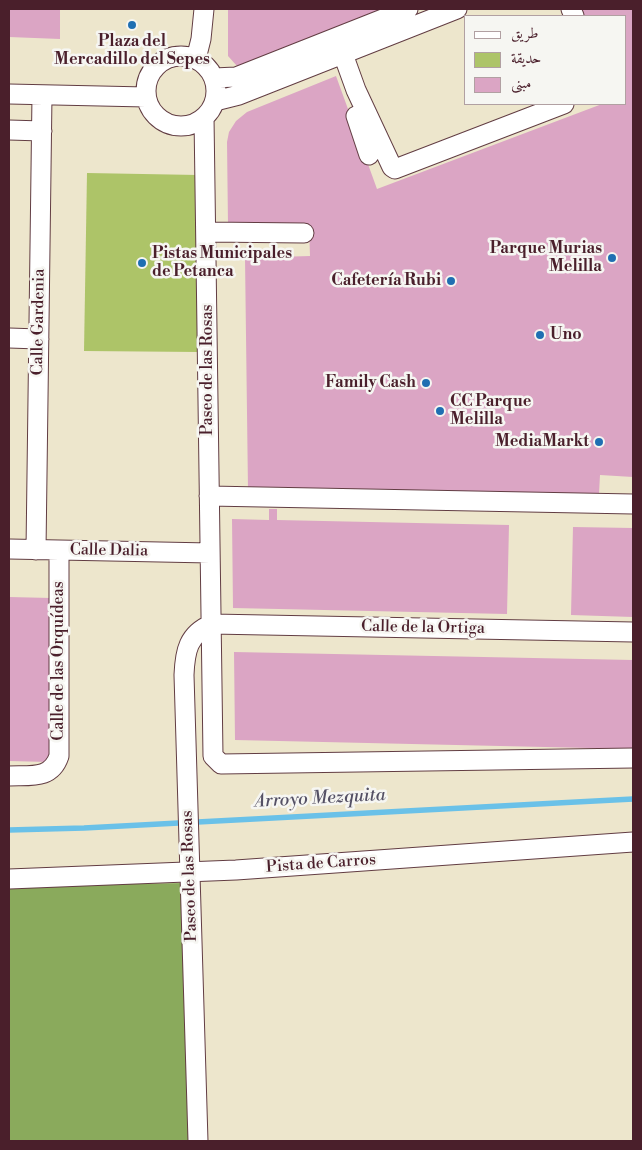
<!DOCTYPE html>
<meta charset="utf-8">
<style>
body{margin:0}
#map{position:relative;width:642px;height:1150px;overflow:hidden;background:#ede6cc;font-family:"Libre Bodoni",Amiri,serif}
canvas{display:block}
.frame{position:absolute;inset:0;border:10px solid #4a1f2b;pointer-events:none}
.legend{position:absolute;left:464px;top:15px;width:162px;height:90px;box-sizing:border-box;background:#f6f6f2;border:1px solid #b1a0a2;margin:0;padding:6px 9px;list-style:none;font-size:15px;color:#4a1f2b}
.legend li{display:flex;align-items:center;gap:10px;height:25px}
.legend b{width:25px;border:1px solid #b1a0a2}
</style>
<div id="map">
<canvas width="642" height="1150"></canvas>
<div class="frame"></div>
<ul class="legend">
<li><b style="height:6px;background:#fff"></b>طريق</li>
<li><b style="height:14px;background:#adc468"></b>حديقة</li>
<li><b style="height:14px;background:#dba5c4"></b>مبنى</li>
</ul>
</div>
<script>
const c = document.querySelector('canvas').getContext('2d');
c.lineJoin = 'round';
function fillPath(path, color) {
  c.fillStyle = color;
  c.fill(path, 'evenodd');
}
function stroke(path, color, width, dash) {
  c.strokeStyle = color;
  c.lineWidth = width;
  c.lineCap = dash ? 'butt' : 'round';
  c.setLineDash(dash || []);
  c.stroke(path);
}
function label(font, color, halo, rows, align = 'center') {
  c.font = font + ' "Libre Bodoni",serif';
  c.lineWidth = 5;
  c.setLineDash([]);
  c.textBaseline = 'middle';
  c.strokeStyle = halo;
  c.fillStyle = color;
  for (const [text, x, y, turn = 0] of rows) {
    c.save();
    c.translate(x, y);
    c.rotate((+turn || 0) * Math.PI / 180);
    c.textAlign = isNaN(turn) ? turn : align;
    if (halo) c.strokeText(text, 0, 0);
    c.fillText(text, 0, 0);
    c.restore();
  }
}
const green = new Path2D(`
 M87,173l111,2v177l-114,-1z`);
const forest = new Path2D(`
 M184,883l7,258h-182v-255z`);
const stream = new Path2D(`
 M9,830l75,-2 549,-29`);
const building = new Path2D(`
 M9,9h51v30l-51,-2z
 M230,9h154l-147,57 -9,-10v-46z
 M580,9h53v468l-33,-2 -1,19 -351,-4 -3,-232 65,-2 -1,-30 -81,-1 -1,-83 2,-10 7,-11 11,-9 89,-36 41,113 225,-85h24v-88h-44z
 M269,509h8v11l232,5 -2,89 -274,-6 -1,-89 37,1z
 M573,527l60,1v89l-62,-2z
 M9,597l42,1 -2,164 -40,-1z
 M234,652l399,8v89l-398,-9z`);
const minor = new Path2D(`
 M571,9l3,7
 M343,54l13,36 36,77 3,2 169,-65
 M146 91a35 35 0 1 1 70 0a35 35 0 1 1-70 0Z
 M196,59l5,-20 3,-30
 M214,78l22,-1 172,-68
 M9,94l137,3
 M215,101l24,-6 218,-86
 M356,116l13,39
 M204,117l9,639 8,8 412,-6
 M9,130l33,1
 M207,232l97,1
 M9,338l30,1
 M209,496l424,8
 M9,549l201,4
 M36,550l6,-455
 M9,776c21,-1 42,4 50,-20v-206
 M9,879l227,-9 397,-28
 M198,1141l-14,-466c1,-24 4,-41 28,-51l421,8`);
const markers = [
 [132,25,5,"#1f6fb2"],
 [612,258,5,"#1f6fb2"],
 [142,263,5,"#1f6fb2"],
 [451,281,5,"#1f6fb2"],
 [540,335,5,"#1f6fb2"],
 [426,383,5,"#1f6fb2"],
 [440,411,5,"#1f6fb2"],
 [599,442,5,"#1f6fb2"]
];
const poiNames = [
 ["Plaza del",132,42,"center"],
 ["Mercadillo del Sepes",132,60,"center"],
 ["Parque Murias",602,249],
 ["Melilla",602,267],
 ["Pistas Municipales",152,254,"left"],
 ["de Petanca",152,272,"left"],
 ["Cafetería Rubi",441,281],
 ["Uno",550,335,"left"],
 ["Family Cash",416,383],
 ["CC Parque",450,402,"left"],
 ["Melilla",450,420,"left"],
 ["MediaMarkt",589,442]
];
const streetNames = [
 ["Calle Gardenia",39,322,-89],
 ["Paseo de las Rosas",208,370,-90],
 ["Calle Dalia",109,551,1],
 ["Calle de la Ortiga",423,628,1],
 ["Calle de las Orquídeas",59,661,-90],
 ["Pista de Carros",321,864,-4],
 ["Paseo de las Rosas",190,876,-92]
];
const waterNames = [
 ["Arroyo Mezquita",320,799,-3]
];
fillPath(green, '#adc468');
fillPath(forest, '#8aaa5c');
stroke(stream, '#6ac1e8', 5.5);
fillPath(building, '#dba5c4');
stroke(minor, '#623d43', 21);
stroke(minor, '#fff', 19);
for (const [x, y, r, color] of markers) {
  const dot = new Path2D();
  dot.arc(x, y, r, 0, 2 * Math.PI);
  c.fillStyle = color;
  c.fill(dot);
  stroke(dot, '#f6f6f2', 2);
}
label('bold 16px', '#4a1f2b', '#f6f6f2', poiNames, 'right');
label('16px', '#4a1f2b', '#f6f6f2', streetNames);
label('italic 18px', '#545064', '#f6f6f2', waterNames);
</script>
